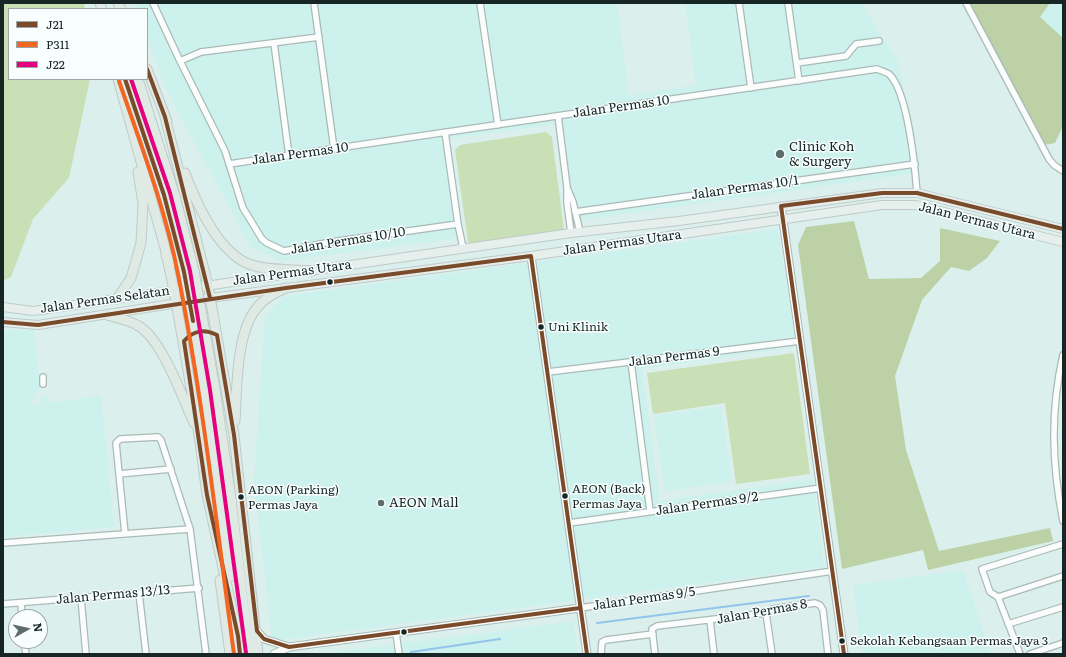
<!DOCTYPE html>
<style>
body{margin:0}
#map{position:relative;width:1066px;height:657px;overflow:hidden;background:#dbf0ed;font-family:Literata,serif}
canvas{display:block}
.frame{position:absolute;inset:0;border:4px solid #172624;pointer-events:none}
.legend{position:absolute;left:8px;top:8px;width:140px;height:72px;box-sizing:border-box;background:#f7fefd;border:1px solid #9da8a6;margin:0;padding:5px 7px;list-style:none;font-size:12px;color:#172624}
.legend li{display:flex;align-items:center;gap:8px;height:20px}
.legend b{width:20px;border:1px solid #9da8a6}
.north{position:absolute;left:8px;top:609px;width:40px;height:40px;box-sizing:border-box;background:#f7fefd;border:1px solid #9da8a6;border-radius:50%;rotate:82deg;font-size:11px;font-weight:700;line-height:16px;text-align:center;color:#172624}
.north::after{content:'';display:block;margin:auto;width:14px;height:18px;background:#5c6d6a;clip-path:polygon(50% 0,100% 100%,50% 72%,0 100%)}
</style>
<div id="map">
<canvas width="1066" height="657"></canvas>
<div class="frame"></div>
<ul class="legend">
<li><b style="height:5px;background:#7a4b2a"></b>J21</li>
<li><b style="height:5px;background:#f26522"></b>P311</li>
<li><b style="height:5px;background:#e5007d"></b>J22</li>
</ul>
<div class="north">N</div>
</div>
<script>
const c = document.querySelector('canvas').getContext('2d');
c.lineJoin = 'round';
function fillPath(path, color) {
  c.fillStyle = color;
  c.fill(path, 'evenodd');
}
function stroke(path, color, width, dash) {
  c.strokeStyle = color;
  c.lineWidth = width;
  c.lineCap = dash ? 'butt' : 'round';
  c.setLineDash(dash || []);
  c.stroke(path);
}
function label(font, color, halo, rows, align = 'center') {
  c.font = font + ' Literata,serif';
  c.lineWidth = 3;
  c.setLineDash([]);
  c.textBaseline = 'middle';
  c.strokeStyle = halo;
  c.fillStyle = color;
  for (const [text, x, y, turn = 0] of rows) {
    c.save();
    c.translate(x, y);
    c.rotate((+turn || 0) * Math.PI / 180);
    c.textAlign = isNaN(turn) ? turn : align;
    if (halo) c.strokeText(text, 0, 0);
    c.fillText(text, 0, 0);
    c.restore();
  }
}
const built = new Path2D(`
 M134,3h483l12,92 67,-10 -11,-82h176l37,58 24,111 -355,50 -12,-98 -107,15 12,99 -178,23 -31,-14 -85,-157 -19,-53v-28h-10z
 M1050,3h13v35l-23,-21z
 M778,229l18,118 -154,22 18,132 153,-22 11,88 -552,74 -18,-161 11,-164 19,-20z
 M34,329l6,58 -11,19 12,-1 -1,-9 8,-1 1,8 52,-7 13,131 -111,10v-206z
 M721,406l11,76 -67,9 -11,-75z
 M963,570l28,84h-129l-9,-69z
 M573,621l5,33h-255z`);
const green = new Path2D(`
 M3,3h81l1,6h-76v70h81l-21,99 -36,41 -22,58 -8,4z
 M546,132l6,5 12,93 -3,3 -90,12 -3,-3 -13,-92 5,-5z
 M794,353l16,121 -74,10 -11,-81 -72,11 -6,-41z`);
const forest = new Path2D(`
 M969,3h81l-10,14 23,21v88l-8,17 -11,2z
 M854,221l15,58 52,-1 19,-17v-33l60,13 -13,17 -18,13 -18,-4 -29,33 -27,76 11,74 33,101 111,-23 3,13 -125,29 -5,-20 -81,19 -44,-324 8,-18z`);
const stream = new Path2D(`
 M597,623l212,-27
 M411,652l89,-13`);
const minor = new Path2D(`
 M153,3l27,58 45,90 18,57 19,31 5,4 17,8 47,-9 127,-18
 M314,3l20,146
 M480,3l18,122
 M739,3l12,85
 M788,3l11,78
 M966,3l83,156 5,6 9,6
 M274,43l15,113
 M180,61l21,-9 118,-15
 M797,63l49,-7 10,-12 23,-3
 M558,116l9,71v16l4,30
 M445,132l13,92 5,24
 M229,164l648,-95c4,2 9,3 12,5 19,18 26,93 28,119
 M568,190l5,12 7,30
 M575,212l340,-48
 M1063,355c-13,57 -11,110 0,166
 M631,362l19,149
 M548,372l252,-31
 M43,377v7
 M119,474l52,-5
 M569,523l252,-35
 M125,534l-9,-91 4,-4 38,-2 3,3 29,89 16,125
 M3,543l187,-14
 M139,593l7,61
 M998,597l-8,-5 -8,-23 81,-25
 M998,597l65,-21
 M998,597l22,57
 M81,598l5,56
 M21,603l1,14
 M3,604l196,-16
 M580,608l253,-37
 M766,613l6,41
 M710,620l4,34
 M1008,624l55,-17
 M396,633l3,21
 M24,641l2,13
 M601,654l1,-12 4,-2 47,-6
 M655,654l-3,-25 5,-3 109,-13 6,-4 43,-6 5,2 3,5 5,44
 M1030,654l33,-11`);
const tertiary = new Path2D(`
 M781,206l63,448
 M531,256l56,398
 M257,631l7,8 25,8
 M274,654l15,-7 291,-39`);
const primary = new Path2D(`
 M3,307l30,4 538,-78 108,-12 203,-28h35l146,36
 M3,322l35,3 172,-27 321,-42 351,-51h34l147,37`);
const trunk = new Path2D(`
 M100,3l2,6
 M118,3l3,6
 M147,69l20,52
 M118,79l47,169 9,42 25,145 8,60 31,141
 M125,79l39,116
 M138,79l37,117
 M165,117l43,168 26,150 24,219
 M185,173c11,29 33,79 64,91 18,7 43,5 63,7
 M166,256c11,8 22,15 29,0
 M117,299l14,-21 10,-35 2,-39 -5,-32
 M107,315c10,3 21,5 30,10 25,13 45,72 57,98
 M215,389l16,109 18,156
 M204,391l26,186
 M235,421c2,-32 1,-87 21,-112 8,-11 19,-16 30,-21
 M220,580l10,74
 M237,632l3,22`);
const trunkBridge = new Path2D(`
 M164,195l20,77 20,119
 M175,196l19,75 21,118`);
const bus1 = new Path2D(`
 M147,69l18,48 45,181
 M125,79l39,116 20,77 9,49
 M3,322l35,3 248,-37 245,-32 56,398
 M240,654l-2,-18 -31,-141 -23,-154c10,-11 20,-12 33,-6l17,100 23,196 7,8 25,8 291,-39
 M844,654l-63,-448 101,-13h35l146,36`);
const bus2 = new Path2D(`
 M119,81c22,64 46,127 59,193 25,126 39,254 56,380`);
const bus3 = new Path2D(`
 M131,79l39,114 20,78 20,119 36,263`);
const markers = [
 [780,154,5,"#5c6d6a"],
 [330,282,3.5,"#172624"],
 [541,327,3.5,"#172624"],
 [565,496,3.5,"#172624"],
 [241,497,3.5,"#172624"],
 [381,503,4,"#5c6d6a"],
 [404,632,3.5,"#172624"],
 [842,641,3.5,"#172624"]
];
const busNames = [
 ["Uni Klinik",548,327],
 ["AEON (Back)",572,489],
 ["Permas Jaya",572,504],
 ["AEON (Parking)",248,490],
 ["Permas Jaya",248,505],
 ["Sekolah Kebangsaan Permas Jaya 3",850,641]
];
const streetNames = [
 ["Jalan Permas 10",621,107,-8],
 ["Jalan Permas 10",300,154,-8],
 ["Jalan Permas 10/1",745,188,-8],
 ["Jalan Permas Utara",977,221,14],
 ["Jalan Permas 10/10",348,241,-9],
 ["Jalan Permas Utara",622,243,-8],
 ["Jalan Permas Utara",292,273,-8],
 ["Jalan Permas Selatan",105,300,-8],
 ["Jalan Permas 9",674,357,-7],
 ["Jalan Permas 9/2",707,504,-8],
 ["Jalan Permas 13/13",113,595,-5],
 ["Jalan Permas 9/5",644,599,-8],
 ["Jalan Permas 8",762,612,-10]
];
const poiNames = [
 ["Clinic Koh",789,147],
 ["& Surgery",789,162],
 ["AEON Mall",389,503]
];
fillPath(built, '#cdf1ec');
fillPath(green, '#c9e0b6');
fillPath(forest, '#bcd2a6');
stroke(stream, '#93c4ec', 2);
stroke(minor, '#aabab8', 8);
stroke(tertiary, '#aabab8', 9);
stroke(primary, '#bfcac9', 10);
stroke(trunk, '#bfcac9', 11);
stroke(minor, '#fafdfc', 5.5);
stroke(tertiary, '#fafdfc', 7);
stroke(primary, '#e6efeb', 8);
stroke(trunk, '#e0eae5', 9);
stroke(trunkBridge, '#bfcac9', 11, []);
stroke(trunkBridge, '#e0eae5', 9);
stroke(bus1, '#7a4b2a', 4);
stroke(bus2, '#f26522', 4);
stroke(bus3, '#e5007d', 4);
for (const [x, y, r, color] of markers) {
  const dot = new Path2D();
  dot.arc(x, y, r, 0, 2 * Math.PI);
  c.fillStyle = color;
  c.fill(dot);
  stroke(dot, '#f7fefd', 1.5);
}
label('12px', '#172624', '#f7fefd', busNames, 'left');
label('13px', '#172624', '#f7fefd', streetNames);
label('13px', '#172624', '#f7fefd', poiNames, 'left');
</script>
